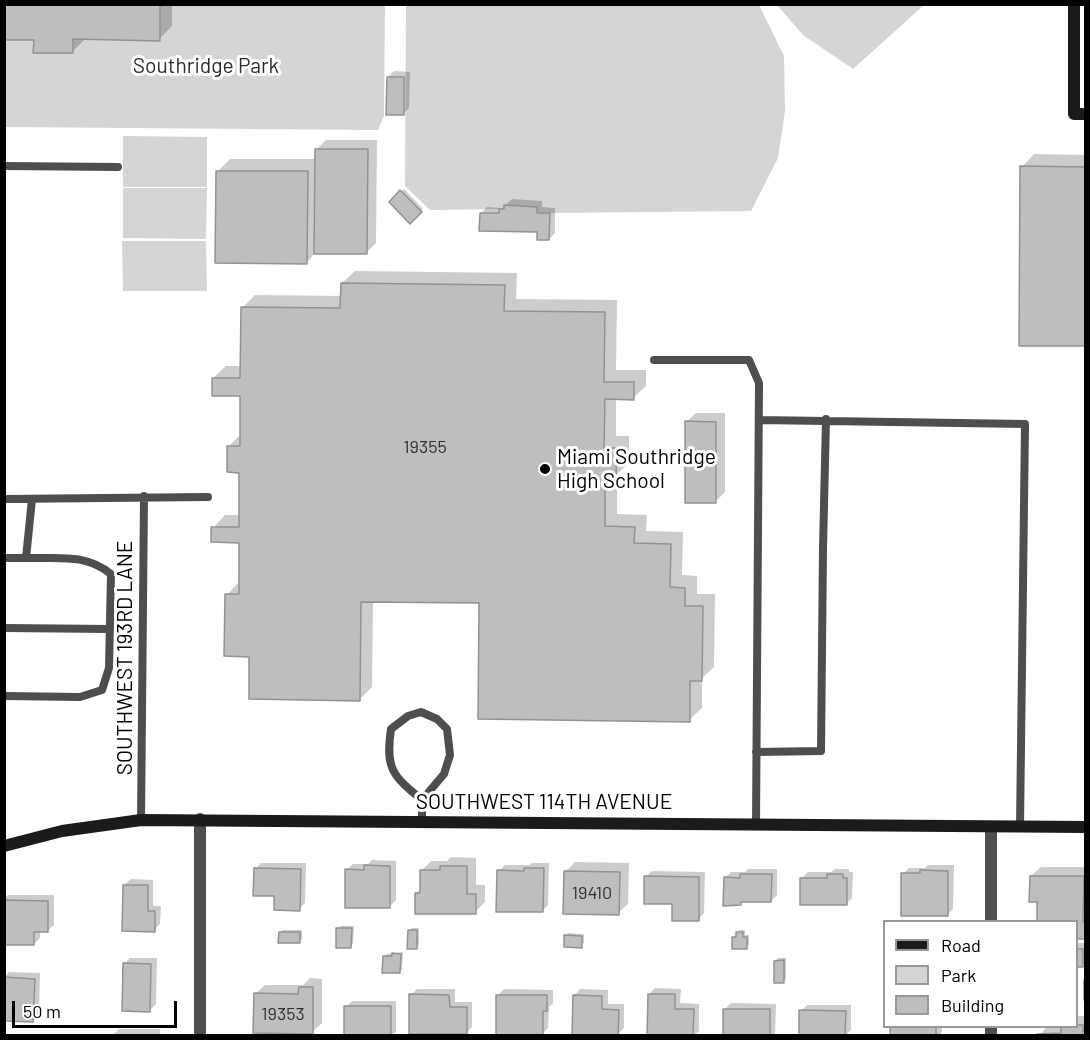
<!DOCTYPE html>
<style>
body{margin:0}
#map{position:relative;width:1090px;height:1040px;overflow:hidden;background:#fff;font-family:Barlow,sans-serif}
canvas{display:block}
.frame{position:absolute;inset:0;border:6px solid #000;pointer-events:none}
.legend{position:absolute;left:883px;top:920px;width:195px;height:108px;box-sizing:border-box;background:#fff;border:2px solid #999;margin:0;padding:8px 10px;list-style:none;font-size:18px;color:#000}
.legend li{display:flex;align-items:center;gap:12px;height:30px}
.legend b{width:30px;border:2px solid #999}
.scale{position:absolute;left:12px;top:1001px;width:165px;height:27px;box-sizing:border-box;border:3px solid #000;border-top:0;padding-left:8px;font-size:18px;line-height:21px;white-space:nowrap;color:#000;-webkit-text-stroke:4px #fff;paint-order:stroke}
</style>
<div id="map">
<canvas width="1090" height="1040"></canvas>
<div class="frame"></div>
<ul class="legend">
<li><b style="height:8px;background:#1b1b1b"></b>Road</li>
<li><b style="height:16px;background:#d5d5d5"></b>Park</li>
<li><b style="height:16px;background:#bebebe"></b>Building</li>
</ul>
<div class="scale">50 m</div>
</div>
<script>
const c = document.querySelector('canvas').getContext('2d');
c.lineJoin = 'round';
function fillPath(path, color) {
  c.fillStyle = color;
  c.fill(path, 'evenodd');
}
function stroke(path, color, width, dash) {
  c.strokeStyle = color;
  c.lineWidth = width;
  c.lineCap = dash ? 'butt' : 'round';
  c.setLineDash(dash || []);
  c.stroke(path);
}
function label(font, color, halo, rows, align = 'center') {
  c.font = font + ' Barlow,sans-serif';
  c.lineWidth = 6;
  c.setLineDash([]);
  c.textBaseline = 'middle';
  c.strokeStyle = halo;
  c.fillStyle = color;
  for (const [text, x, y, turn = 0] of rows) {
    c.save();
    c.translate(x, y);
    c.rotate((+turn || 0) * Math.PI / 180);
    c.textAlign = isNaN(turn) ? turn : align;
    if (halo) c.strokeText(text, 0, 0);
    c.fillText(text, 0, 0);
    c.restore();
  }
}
const green = new Path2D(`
 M5,5h380l-1,111 -6,14 -373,-3z
 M406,5h353l25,51 1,55 -7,47 -27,53 -201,2h-13l-1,-6 -32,-2v4l-74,1 -25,-24z
 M777,5h147l-71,64 -50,-34z
 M123,136l84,1v50h-84z
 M123,188h84l-1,51 -83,-1z
 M122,241h84l1,50h-84z`);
const shadow = new Path2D(`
 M4,4h168v22l-13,13h-74l-13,13 -37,-13z
 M394,71l16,1 -1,36 -6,6 -15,-37z
 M326,140h51l-1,103 -10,10 -50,-1 -9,10 -89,-91 12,-12h86v-9z
 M1034,154l52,1v189l-64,-177z
 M404,189l19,20 -12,12 -20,-19z
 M512,199l30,2v6l13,1v25l-6,6 -10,-8 -58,-18 6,-6 15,1z
 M355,271l162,2 -1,26 101,1 -1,70h30v16l-13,12h-17v38h13v27l-12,11v40l30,1 -1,16 37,1 -1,43 15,1v18h18l-1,73 -12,11v30l-13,12 -208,-118 -108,-2 -1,87 -13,13 -109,-45 -23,-60 12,-13 2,-41 -28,-13 12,-13h15l1,-44 -13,-24 13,-13 1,-39 -29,-17 13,-12h16l1,-59 12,-12 87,1v-13z
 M696,413h29v79l-9,9 -30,-79z
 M451,857l25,1v27h9v17l-10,10 -59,-19 6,-5v-18l9,-9h16z
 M372,860l24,1v39l-6,6 -44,-36 7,-6h15z
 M575,862l54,1 -1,41 -10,9 -52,-42z
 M261,863h45l-1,40 -6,6 -24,-14 -20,-26z
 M532,863h17l-1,42 -6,6 -43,-40 6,-6h24z
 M928,865h26l-1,44 -6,6 -44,-41 6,-6h16z
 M1041,867h45v70l-10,-15 -38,-22 -7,-24z
 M748,869h29v26l-6,6h-28l-3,3 -15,-26 6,-6h14z
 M835,869h14v3h4l-1,26 -6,6 -44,-26 6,-6h23z
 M652,871l53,1 -1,41 -6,7 -24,-17 -29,-26z
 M131,879l22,1v26h8l-1,18 -6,6 -30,-45z
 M8,895h46v30l-7,6h-7v7l-6,6h-30v-46z
 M340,926h14l-1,18 -2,2 -13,-17z
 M412,928h7v17l-3,3 -7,-17z
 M283,930h19v9l-3,3 -19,-9z
 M740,930h5v5h4v10l-3,2 -13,-9z
 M568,933l16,1v9l-3,3 -15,-10z
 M1076,943h10v19l-4,3 -6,1z
 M403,952l-1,17 -3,3 -14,-16 2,-2z
 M130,958h27l-1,46 -6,6 -26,-46z
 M778,958h8v21l-3,3 -8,-21z
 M9,972l31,1 -1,41 -6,6 -29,-1v-42z
 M310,978l12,1v44l-10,9 -57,-38 10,-9h38z
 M655,988l26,1 -1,14 19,1v27l-5,5h-45v-42z
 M417,989h38v13h17v25l-6,6 -55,-38z
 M504,989l49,1v13l-4,4 -1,21 -6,6 -44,-39z
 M580,989l28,1v14h16v24l-6,6 -44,-38z
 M352,1001h44v30l-4,5h-46v-29z
 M731,1003l45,1 -1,31 -51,1 1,-27z
 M807,1005h44v25l-6,6h-45l1,-25z
 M1076,1016h10v20h-47l8,-10h29z
 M891,1026h51v6l-4,4h-47z
 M119,1029h41v7h-48z`);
const building = new Path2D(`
 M4,4l156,1v36l-87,-2v14h-40l1,-13h-30z
 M387,77h17v38h-18z
 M315,149h53l-1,105h-53z
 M1020,166l66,1v179h-67z
 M216,171h92l-1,93 -92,-1z
 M400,190l22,22 -12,12 -21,-22z
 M504,205l33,2v6h13l-1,27h-12v-8l-58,-1 1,-18h19v-4h5z
 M341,283l164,2 -1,26 101,1 -1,70h30v18l-29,-1 -1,49h13l-1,29h-11v49l30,1 -1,16 37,1 -1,43 15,1v18h18l-1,75h-12v41l-212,-3 1,-116 -118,-1 -1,99 -111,-2v-42l-25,-1 1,-62h14v-51l-28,-1v-15h28v-54l-12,-1v-26h13v-50h-28v-18h28l1,-71 99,1z
 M685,421l31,1v81h-31z
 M364,865l26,1v42h-45v-39l19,1z
 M440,866h27v28h9v20h-61v-21h5v-23h20z
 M254,868l47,1 -1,42 -26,-1v-14h-21z
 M524,868h20l-1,44h-47l1,-42 27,1z
 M920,870l28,1v45h-47v-43h19z
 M564,871l56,1 -1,43 -56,-1z
 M740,874h32l-1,28h-30v3l-18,1 1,-29 16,1z
 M827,874h16v4h4v27h-47v-27h27z
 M644,876l55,1v44h-27v-17h-28z
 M1030,876h54l-1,46h3v17h-10v-17h-39v-20h-8z
 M123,885h25v26h7v21l-33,-1z
 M4,900l44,1v31h-14v13h-30z
 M336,928h16l-1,20h-15z
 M408,930h9v19h-10z
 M279,932h21v11h-22z
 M736,932h7v5h4v12h-15v-12h4z
 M564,935l18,1v12l-18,-1z
 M1076,949h7v18h-7z
 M392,953l9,1 -1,19h-18l1,-17h9z
 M784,960v23h-10v-22z
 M123,963l28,1 -1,48 -28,-1z
 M4,977l31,2 -2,43 -29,-1z
 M1084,979h2v21h-2z
 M299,987h14v47l-60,-1 1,-40 44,1z
 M409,994l40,1 1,12h17v27h-58z
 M648,994h27v15h19l-1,27h-46z
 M496,995h51v16h-4v25h-47z
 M573,995l29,1v13l17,1 -1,26h-46z
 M344,1006h47v30h-47z
 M723,1009h47v27h-47z
 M799,1010l47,1 -1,25h-46z
 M1076,1025h7v11h-45l-1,-2 24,-1v-7h15z
 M890,1026h46v10h-46z`);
const lane = new Path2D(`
 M4,166l114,1
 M654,360h95l10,23 -3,440
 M759,420l266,4 -5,403
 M4,499l204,-2
 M4,558h22
 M4,628l106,1
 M4,696l76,1 22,-7 7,-22 2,-94c-26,-21 -53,-15 -85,-16l6,-59
 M756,752l65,-1 2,-203 3,-129
 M422,800c-29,-24 -37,-31 -31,-71l17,-13 13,-4 16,7 10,10 3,26 -6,19 -22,26v21
 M141,820l3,-324`);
const street = new Path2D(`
 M200,819v217
 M991,827v95
 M991,1026v10`);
const secondary = new Path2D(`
 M1074,4v110h12
 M4,846l58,-15 79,-11 945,7`);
const markers = [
 [545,469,6,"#000"]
];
const numberNames = [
 ["19355",425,447],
 ["19410",592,893],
 ["19353",283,1014]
];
const parkNames = [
 ["Southridge Park",206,66]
];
const poiNames = [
 ["Miami Southridge",557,457],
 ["High School",557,481]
];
const streetNames = [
 ["SOUTHWEST 193RD LANE",125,658,-90],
 ["SOUTHWEST 114TH AVENUE",544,802]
];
fillPath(green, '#d5d5d5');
fillPath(shadow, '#0003');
fillPath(building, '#bebebe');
stroke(building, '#929292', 1.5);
stroke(lane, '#4e4e4e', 8);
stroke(street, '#4e4e4e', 12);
stroke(secondary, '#1b1b1b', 12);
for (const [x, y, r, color] of markers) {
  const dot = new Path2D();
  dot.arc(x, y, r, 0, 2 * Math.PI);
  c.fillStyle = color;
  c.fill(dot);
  stroke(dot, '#fff', 2);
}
label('18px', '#303030', null, numberNames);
label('21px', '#2c2c2c', '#fff', parkNames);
label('21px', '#000', '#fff', poiNames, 'left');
label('21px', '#000', '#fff', streetNames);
</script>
